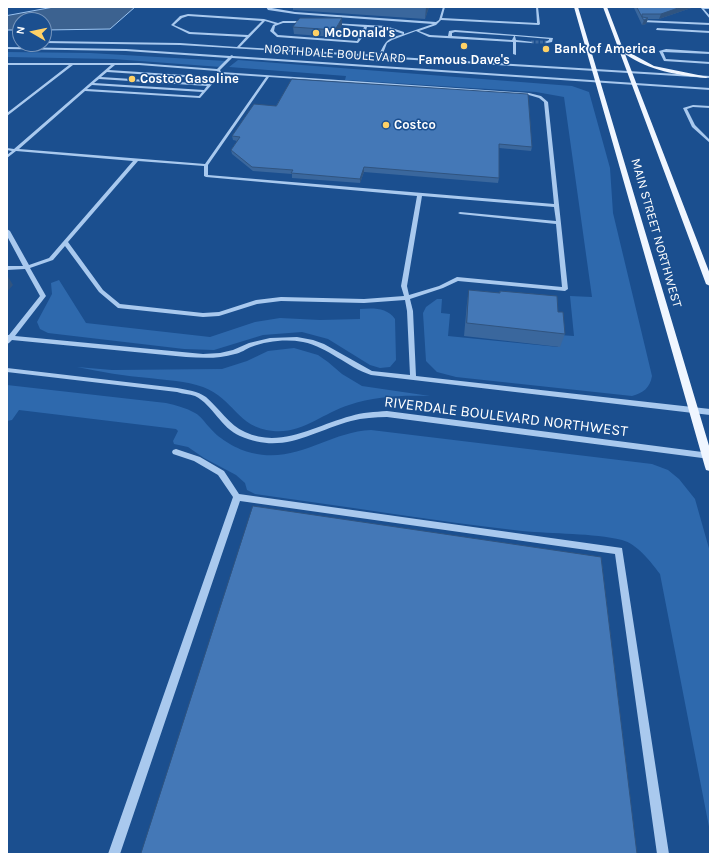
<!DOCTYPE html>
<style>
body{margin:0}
#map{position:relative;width:717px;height:861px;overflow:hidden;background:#1b4f8f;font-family:Karla,sans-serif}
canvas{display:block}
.frame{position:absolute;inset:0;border:8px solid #fff;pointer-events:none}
.north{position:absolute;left:12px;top:12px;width:40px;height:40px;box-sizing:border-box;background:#1b4f8f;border:1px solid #7695bc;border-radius:50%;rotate:279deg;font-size:11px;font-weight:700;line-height:16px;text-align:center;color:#fff}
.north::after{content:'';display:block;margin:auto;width:14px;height:18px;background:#ffd166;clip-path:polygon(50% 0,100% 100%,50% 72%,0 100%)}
</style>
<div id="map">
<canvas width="717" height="861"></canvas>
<div class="frame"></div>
<div class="north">N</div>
</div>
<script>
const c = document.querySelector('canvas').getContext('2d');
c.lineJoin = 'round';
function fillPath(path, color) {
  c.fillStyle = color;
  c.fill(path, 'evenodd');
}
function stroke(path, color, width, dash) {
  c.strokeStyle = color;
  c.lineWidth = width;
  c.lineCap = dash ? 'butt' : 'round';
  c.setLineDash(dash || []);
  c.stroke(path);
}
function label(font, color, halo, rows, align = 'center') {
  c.font = font + ' Karla,sans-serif';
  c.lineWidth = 3;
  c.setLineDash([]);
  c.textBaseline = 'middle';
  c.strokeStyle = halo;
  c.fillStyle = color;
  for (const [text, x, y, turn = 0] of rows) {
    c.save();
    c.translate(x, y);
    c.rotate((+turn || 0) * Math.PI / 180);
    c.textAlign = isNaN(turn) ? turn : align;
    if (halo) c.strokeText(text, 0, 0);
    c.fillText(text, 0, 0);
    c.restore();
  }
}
const green = new Path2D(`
 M7,52l83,1 136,8 -5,6 -108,-8 -106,-2z
 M238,60l334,26 17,6 21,76 3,45 39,163c-2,12 -9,17 -20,20l-176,-19 -19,-5 -11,-11 -3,-48 3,-6 11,-8h5l-1,14 9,1 -2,22 110,11 1,-12 15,1 -4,-40 22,1 -28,-200 -28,-5 -191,-12 1,-4 -117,-9z
 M59,280l27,43 124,14 45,-15 25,-4 40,2 40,-1v-10c12,-1 27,-2 35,10l1,41 -6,7 -10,1 -10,-3 -42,-26 -26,-7 -39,3 -49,15 -30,-1 -136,-16 -8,-4 -3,-7 15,-28 -1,-11z
 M294,348l24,7 10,7 14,12 20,12 68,10c-27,-1 -55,0 -81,9 -26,8 -47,29 -76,26 -37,-4 -38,-32 -70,-44 -17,-6 -37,-7 -54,-9 -24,-2 -48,-6 -72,-11l35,3 110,-1 25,-8 21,-10z
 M7,385l159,18c10,2 20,5 29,10 6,3 10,10 15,15 9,11 28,22 42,25 46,11 76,-21 119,-23l281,34 16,6 11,9 16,20 15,53v280l-50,-258c-9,-12 -23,-30 -38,-34 -29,-7 -69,-6 -100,-9 -89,-10 -178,-25 -267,-37l-8,-4 -2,-7 -9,-8 -32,-17 -16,-11 -14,-3 -1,-3 5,-10 -2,-2 -157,-19 -7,10 -5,1z`);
const water = new Path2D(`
 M54,7h81l-25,22 -66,1v-10h-24v10h-13v-14z`);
const minorTunnel = new Path2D(`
 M531,42h16`);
const minor = new Path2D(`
 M266,7l29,5 141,10 3,-2 4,-13h2l-3,11 95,5 -1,-16h2l2,17 -1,1 -98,-5 -5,5 -17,6 11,4 18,1 1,-5 6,-1 98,8 -1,4 -5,1 -2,-1 4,-2v-1l-34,-3 1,4 17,2 -2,1 -15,-1v13l-3,-1v-12l-84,-5 -13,-6 -24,9 -5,3 -5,13 328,20v2l-329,-20 -3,4 -2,-1 2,-4 -198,-12 -136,-2v-2l136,2 57,4 9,-10 -57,-3 -18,-9 9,-9 8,-2 76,5 14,4 5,-2h23l1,2h-24l-8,3 -1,5 4,4 79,6 7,-14 -33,-3 1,-1 54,3 18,6v2l29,-10 -138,-10 -27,-4zM188,16l74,5 -14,14 -58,-3 -16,-7 8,-7zM265,21l10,3 -2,1 -3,6 7,6 81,6 7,-9 2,-7 19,1 17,6c-16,5 -17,6 -24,21l-139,-8zM455,32l59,4 -2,4 -60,-4v-3z
 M702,7h8v2h-6l6,7v3l-9,-11z
 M641,20l69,3v2l-68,-3z
 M657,28l53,3v2l-54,-3z
 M7,47l119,2 104,7 2,-1 1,1 477,32v2l-478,-32 -12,12 1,2 308,21 12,3 7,6 20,187 -3,2 -107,-10 -15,7 -33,11 3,12 3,65 294,33v6l-339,-40c-24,-8 -43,-28 -68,-33 -17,-3 -36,-1 -52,5 -5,2 -10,6 -16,7 -16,5 -33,4 -49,3l-174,-17 -3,3 -2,1v-9h2l31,-39 -15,-27 -18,1v-4h16l-16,-30v-7l3,2 19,34 20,-7 84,-97 -117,-10 -9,7v-3l5,-4 -5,-1v-2l7,1 97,-84h-38l-66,51v-3l62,-48h-62v-2h132l78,6 11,-11 -102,-7 -119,-2zM115,65h24l78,6 1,2 -3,4 -106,-7zM107,72l106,7 -4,5 -108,-7zM221,74l45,3 -61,87 -186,-15 66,-58 115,7zM269,77l260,18 10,3 5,4 10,102 -346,-29v-10zM99,79l108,7 -3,4 -110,-7zM92,85l110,7 -3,4 -112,-7zM138,161l66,5v10l2,1 211,19 -16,90 3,10 -40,3 -83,-2 -25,3 -37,12 -16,1 -83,-9 -17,-14 -35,-48zM422,196l132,11 2,14 -96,-9 -2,1 2,1 96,10 6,63 -105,-10 -18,9 -30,9 -2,-9zM65,246l34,46 19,16 85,9 16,-1 38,-12 24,-3 83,2 41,-3 2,11 3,64 -38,-4 -48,-27 -11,-4 -16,-3 -27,1 -21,5 -16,7 -13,3 -17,1 -188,-18 31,-40 -16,-28 23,-8z
 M666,49l44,3v2l-47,-2 3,7 44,3v2l-46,-3 -5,-10z
 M693,105l17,1v2l-17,-1 -6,2 8,16 15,15v3l-18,-16 -9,-19z
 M7,368l170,20c11,2 20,3 29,9 13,11 23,28 39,35 36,17 71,-7 106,-16 11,-4 24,-4 36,-5l323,42v6l-323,-42c-12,0 -24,1 -36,4 -40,11 -68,34 -111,15 -19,-8 -27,-31 -45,-40 -6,-2 -12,-2 -18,-4l-170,-20z
 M176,449l24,8 24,14 15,23 383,54 47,306h-12l-42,-300 -375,-53 -120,353h-12l125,-357 -15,-22 -24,-14 -21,-7 -1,-2 1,-2z`);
const major = new Path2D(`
 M574,7h4l132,442v22l-4,-1 -1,-3z
 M603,7h4l16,42 31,17 54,11 -2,1c-29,-3 -56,-7 -81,-24l85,220v12l-4,-2z`);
const wall = new Path2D(`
 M293,7h136l-4,12 -132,-9z
 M634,7h60l-35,12h-11l-2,5 -4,1 -8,-17z
 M342,25l-7,12 -41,-3 -1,-7z
 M254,104l278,43 -1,4 -32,-3v30l-1,5 -134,-11 -4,11 -68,-5v-4l-39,-3 -21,-17 -1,-4 6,-9 -4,-1 -1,-4z
 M469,290l30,3 1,-2 58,21 7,22 -5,13 -96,-11 3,-33z`);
const shadedWall = new Path2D(`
 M426,7h3l-4,12z
 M681,7h13l-35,12 2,-5z
 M342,18v7l-7,12v-7z
 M648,18l-2,6 -4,1 2,-5z
 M364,167v5l-4,11v-4z
 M7,275l6,10 -6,7z`);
const building = new Path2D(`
 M637,7h44l-20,7h-19v3l6,1 -4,2z
 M300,18h42l-7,12 -42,-3z
 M292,79l236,15 4,53 -33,-3v34l-135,-11 -4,12 -69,-6 2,-3 -41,-3 -21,-17 9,-13 -8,-1 22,-32 22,2z
 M469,290l31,3v-2l57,5 1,16h5l2,22 -98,-11z
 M253,506l348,51 36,297h-496z`);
const markers = [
 [316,33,4,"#ffd166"],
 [464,46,4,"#ffd166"],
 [546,49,4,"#ffd166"],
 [132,79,4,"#ffd166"],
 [386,125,4,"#ffd166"]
];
const farPoinames = [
 ["McDonald's",324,33],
 ["Bank of America",554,49],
 ["Famous Dave's",464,60,"center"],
 ["Costco Gasoline",140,79],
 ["Costco",394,125]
];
const farStreetnames = [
 ["NORTHDALE BOULEVARD",335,54,4],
 ["MAIN STREET NORTHWEST",656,233,74]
];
const streetNames = [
 ["RIVERDALE BOULEVARD NORTHWEST",506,417,7]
];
fillPath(green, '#2e69ad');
fillPath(water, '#3c6290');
stroke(water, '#9cc4f0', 1);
stroke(minorTunnel, '#3d69a0', 3, [3, 1.5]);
fillPath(minor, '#a9c9ee');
fillPath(major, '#f0f6ff');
fillPath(wall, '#3a679d');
fillPath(shadedWall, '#305480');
fillPath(building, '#4478b7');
stroke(building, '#305480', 1);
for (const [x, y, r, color] of markers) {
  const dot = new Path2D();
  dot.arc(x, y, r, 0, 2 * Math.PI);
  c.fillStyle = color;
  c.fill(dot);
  stroke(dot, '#1b4f8f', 1.5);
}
label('bold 13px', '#fff', '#1b4f8f', farPoinames, 'left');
label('13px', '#fff', '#1b4f8f', farStreetnames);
label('15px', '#fff', '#1b4f8f', streetNames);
</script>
